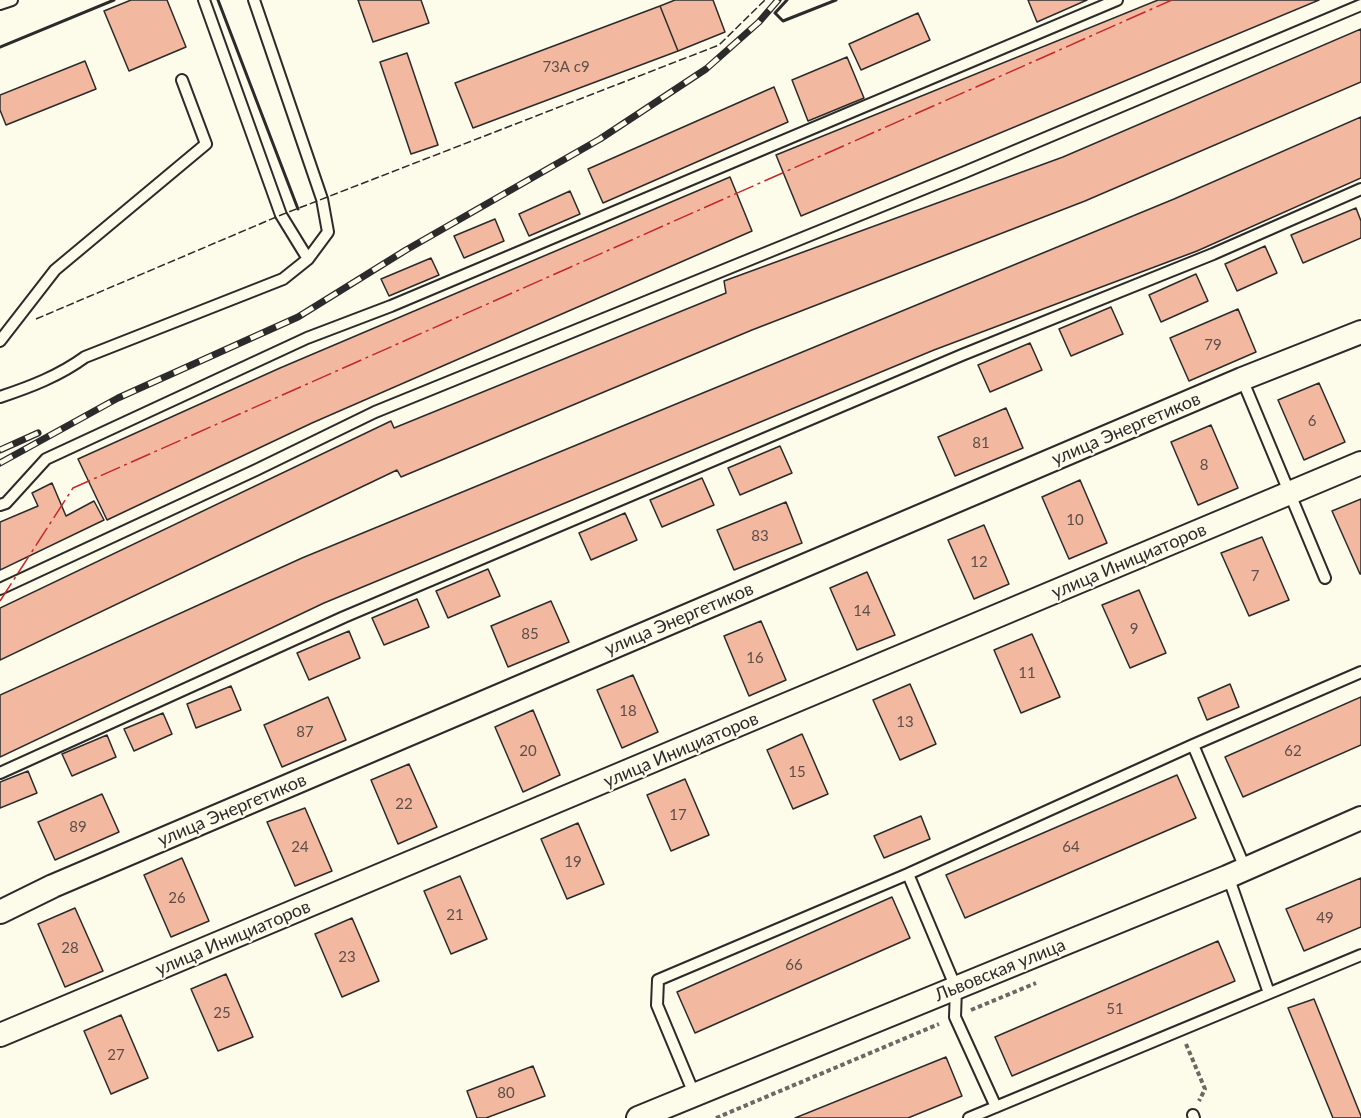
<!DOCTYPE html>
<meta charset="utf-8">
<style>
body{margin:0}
canvas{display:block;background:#fdfbea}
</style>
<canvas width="1361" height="1118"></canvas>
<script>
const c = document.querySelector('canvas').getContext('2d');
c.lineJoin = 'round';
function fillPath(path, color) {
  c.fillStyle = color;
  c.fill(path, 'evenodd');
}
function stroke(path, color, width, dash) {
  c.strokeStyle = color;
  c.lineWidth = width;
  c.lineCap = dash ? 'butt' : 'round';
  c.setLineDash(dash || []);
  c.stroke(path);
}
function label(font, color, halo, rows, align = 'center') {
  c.font = font + ' Lato,sans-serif';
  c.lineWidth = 4.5;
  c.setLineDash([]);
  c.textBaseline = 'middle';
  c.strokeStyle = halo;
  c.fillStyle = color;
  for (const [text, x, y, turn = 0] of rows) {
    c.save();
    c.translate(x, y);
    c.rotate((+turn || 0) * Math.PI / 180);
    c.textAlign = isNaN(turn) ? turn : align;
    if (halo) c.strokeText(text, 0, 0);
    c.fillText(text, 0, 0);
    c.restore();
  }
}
const building = new Path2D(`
 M131,0h36l19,47 -57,24 -25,-60z
 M358,0h63l8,23 -56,19z
 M675,0h38l12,32 -47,19 -18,-45z
 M1028,0h59l-50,22z
 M1158,0h161l-518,216 -25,-61z
 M660,6l18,45 -205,77 -18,-45z
 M918,13l12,27 -69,30 -12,-26z
 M1361,29v53l-276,119 -333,129 -351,147 -4,-7 -397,190v-52l391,-187 3,7 332,-135 -2,-12 339,-124z
 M407,53l31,92 -27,9 -31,-92z
 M847,57l17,41 -56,23 -16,-41z
 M85,61l11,28 -90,36 -6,-15v-15z
 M774,87l14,35 -185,81 -15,-34z
 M1361,117v61l-164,73 -263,99 -610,253 -324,154v-62l302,-137 872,-359z
 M730,177l22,54 -440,192 -205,97 -29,-61 202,-91z
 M570,191l10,23 -51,22 -10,-22z
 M1356,208l5,13v17l-58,25 -12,-28z
 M495,219l9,22 -40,17 -10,-22z
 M1265,246l12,27 -40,18 -12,-27z
 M431,258l8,17 -50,21 -8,-17z
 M1196,274l12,27 -47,21 -12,-27z
 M1111,307l12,27 -52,22 -12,-27z
 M1238,309l18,43 -67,29 -19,-43z
 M1030,343l12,27 -52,22 -12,-27z
 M1319,383l26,59 -41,18 -26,-60z
 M1006,408l17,40 -68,28 -17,-39z
 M1211,425l27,63 -40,17 -27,-63z
 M780,446l12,27 -52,22 -12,-27z
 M702,478l12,27 -52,22 -12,-27z
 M1080,480l27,63 -38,16 -27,-62z
 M52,483l14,33 28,-15 10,19 -104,50v-48l38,-16 -6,-13z
 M1361,499v75h-1l-28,-63z
 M786,502l16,41 -68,27 -17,-40z
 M625,513l12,27 -46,20 -12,-27z
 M984,525l25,59 -35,15 -26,-59z
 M1262,537l27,63 -40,16 -28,-63z
 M488,569l12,27 -52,22 -12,-27z
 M867,572l28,63 -38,15 -27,-62z
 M1139,590l27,63 -36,15 -28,-63z
 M417,599l12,28 -45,18 -12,-27z
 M551,601l18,41 -61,25 -17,-41z
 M761,621l25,59 -37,16 -25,-60z
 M349,631l11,27 -51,22 -12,-27z
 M1032,634l28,63 -39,16 -27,-63z
 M633,675l25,57 -36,16 -25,-58z
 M910,684l26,60 -36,16 -27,-60z
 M1230,684l9,23 -32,13 -9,-22z
 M231,686l10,24 -45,18 -9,-24z
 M328,697l18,43 -64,27 -18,-42z
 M1361,697v48l-118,52 -18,-40z
 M533,710l27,65 -37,17 -28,-65z
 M163,713l9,21 -38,17 -10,-22z
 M802,734l26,60 -35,15 -26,-59z
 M107,735l9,22 -44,19 -10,-22z
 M409,764l28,63 -39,17 -27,-64z
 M28,771l9,22 -37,15v-26z
 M1177,775l19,43 -231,100 -19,-43z
 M685,779l24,56 -38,16 -24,-56z
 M102,794l17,38 -64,28 -17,-38z
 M305,808l27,63 -37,15 -28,-64z
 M921,816l9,23 -46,19 -10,-22z
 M578,823l26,61 -37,15 -26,-60z
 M182,858l27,63 -38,16 -27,-62z
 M460,876l27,63 -36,15 -27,-63z
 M1361,878v49l-57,24 -18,-42z
 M892,897l18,41 -215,95 -18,-41z
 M75,908l28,63 -38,16 -27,-63z
 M352,918l27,63 -37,16 -27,-63z
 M1218,941l17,40 -223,95 -17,-39z
 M226,974l27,63 -35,14 -27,-62z
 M1314,999l47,117v2h-28l-45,-110z
 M121,1015l27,63 -37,16 -27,-63z
 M946,1057l16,39 -54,22h-113z
 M533,1066l12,30 -59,22h-9l-10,-27z`);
const path = new Path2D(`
 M971,1010l65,-27
 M1186,1044l19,45 -6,12
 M716,1118l223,-94`);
const lane = new Path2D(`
 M204,0l77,215 27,44
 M0,4l12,-4
 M0,341l55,-71 151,-126 -24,-64
 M1242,379l83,199
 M0,397c30,-10 59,-21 85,-40l198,-78 25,-20 20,-27 -6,-33 -68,-199
 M0,505l6,-2 40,-44 261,-121 84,-32 726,-306
 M0,589l256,-119 119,-58 590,-240 396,-167
 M1193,745l52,123 -3,2
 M0,773l344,-156 618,-262 251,-101 148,-65
 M908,874l48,114 -1,29 41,90
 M1228,876l41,117
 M695,1096l-38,-91 1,-25 250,-106 285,-129 168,-73
 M1193,1115l1,3
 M969,1118l392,-163`);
const street = new Path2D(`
 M0,912l53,-26 1189,-507 119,-47
 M0,1035l1361,-572
 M638,1118l589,-241 134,-59`);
const rail = new Path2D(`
 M0,450l38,-17
 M0,463l118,-65 180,-81 108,-67 194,-111 106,-70 53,-47 19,-22`);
const fence = new Path2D(`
 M36,319l245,-104 438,-170 46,-45`);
const wall = new Path2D(`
 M218,0l80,209
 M787,0l-12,13 8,8 53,-21
 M0,47l114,-47`);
const power = new Path2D(`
 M0,601l73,-113 1099,-488`);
const numberNames = [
 ["73А с9",566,67],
 ["79",1213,345],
 ["6",1312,421],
 ["81",981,443],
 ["8",1204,465],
 ["10",1075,520],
 ["83",760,536],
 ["12",979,562],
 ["7",1255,576],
 ["14",862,611],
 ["9",1134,629],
 ["85",530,634],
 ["16",755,658],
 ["11",1027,673],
 ["18",628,711],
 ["13",905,722],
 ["87",305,732],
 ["20",528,751],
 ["62",1293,751],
 ["15",797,772],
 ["22",404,804],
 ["17",678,815],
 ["89",78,827],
 ["24",300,847],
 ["64",1071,847],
 ["19",573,862],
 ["26",177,898],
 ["21",455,915],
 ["49",1325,918],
 ["28",70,948],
 ["23",347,957],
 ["66",794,965],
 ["51",1115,1009],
 ["25",222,1013],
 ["27",116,1055],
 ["80",506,1093]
];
const streetNames = [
 ["улица Энергетиков",1126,429,-23],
 ["улица Инициаторов",1129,561,-23],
 ["улица Энергетиков",679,619,-23],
 ["улица Инициаторов",681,750,-23],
 ["улица Энергетиков",232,810,-23],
 ["улица Инициаторов",233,938,-23],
 ["Львовская улица",1000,970,-22]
];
fillPath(building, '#f2b8a0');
stroke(building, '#2b2b2b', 1.5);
stroke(lane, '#2b2b2b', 14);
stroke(street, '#2b2b2b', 26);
stroke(path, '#6a6964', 4, [4.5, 3]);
stroke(lane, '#fdfbea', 10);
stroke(street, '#fdfbea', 22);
stroke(rail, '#2b2b2b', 7);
stroke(rail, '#fdfbea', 4.5, [14]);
stroke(fence, '#2b2b2b', 1.5, [8, 3]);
stroke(wall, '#2b2b2b', 3);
stroke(power, '#c62828', 1.5, [21, 4.5, 3, 4.5]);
label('15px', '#5d4e48', null, numberNames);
label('18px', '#2b2b2b', '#fdfbea', streetNames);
</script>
